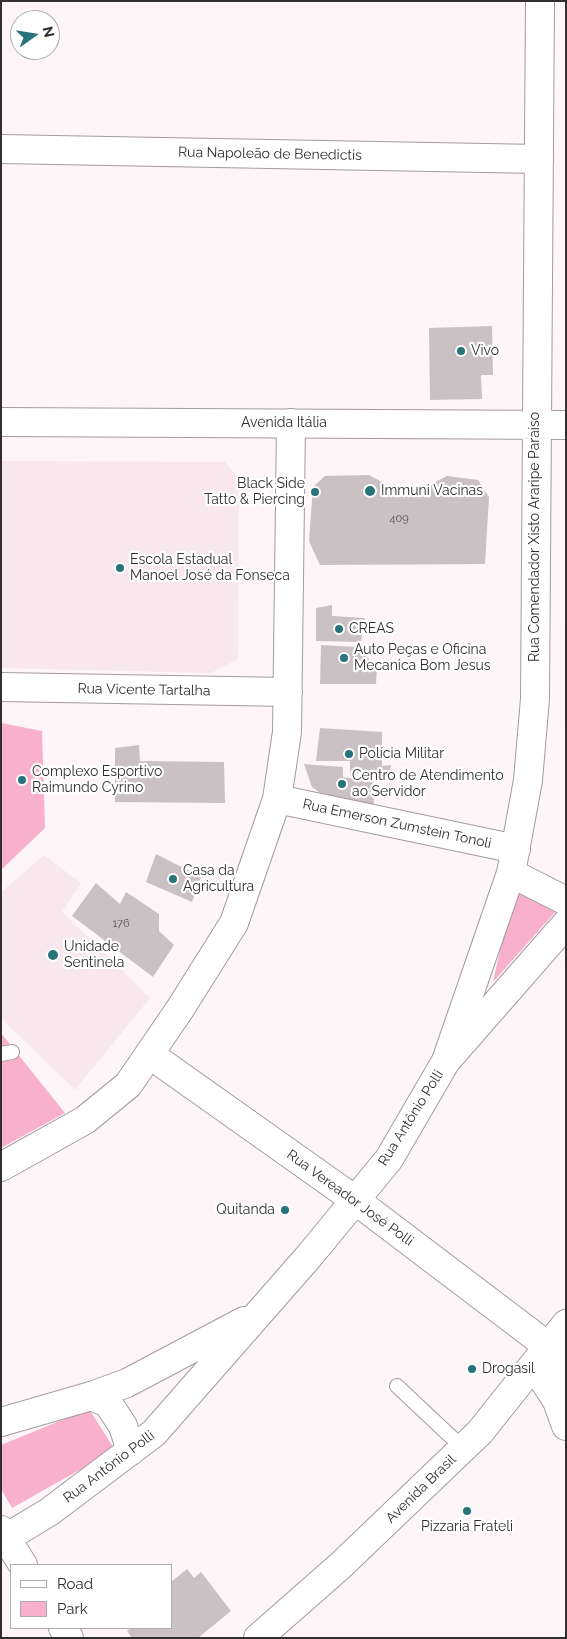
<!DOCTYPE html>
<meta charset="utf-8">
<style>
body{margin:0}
#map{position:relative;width:567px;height:1639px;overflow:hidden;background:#fef5f8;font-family:Raleway,sans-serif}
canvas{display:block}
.frame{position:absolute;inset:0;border:2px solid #322f30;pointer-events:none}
.legend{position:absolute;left:10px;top:1564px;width:162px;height:65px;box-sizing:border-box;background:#fff;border:1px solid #adacac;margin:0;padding:6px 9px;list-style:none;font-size:15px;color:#322f30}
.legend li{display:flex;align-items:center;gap:10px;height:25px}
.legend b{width:25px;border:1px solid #adacac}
.north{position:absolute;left:10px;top:10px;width:50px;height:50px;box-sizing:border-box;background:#fff;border:1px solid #adacac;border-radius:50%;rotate:77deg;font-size:14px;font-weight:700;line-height:20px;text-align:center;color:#322f30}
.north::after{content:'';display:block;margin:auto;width:18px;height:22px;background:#287279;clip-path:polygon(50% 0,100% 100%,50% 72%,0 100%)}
</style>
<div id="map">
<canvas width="567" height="1639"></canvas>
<div class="frame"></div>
<ul class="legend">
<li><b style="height:6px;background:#fff"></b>Road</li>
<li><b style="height:14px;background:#f8b0cd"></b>Park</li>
</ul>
<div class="north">N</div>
</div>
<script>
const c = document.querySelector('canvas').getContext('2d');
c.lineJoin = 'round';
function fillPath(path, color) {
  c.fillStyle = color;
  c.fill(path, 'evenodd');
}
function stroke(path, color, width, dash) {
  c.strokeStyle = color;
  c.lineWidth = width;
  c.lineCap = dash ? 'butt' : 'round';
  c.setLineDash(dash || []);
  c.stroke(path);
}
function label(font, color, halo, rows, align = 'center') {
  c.font = font + ' Raleway,sans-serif';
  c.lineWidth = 4.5;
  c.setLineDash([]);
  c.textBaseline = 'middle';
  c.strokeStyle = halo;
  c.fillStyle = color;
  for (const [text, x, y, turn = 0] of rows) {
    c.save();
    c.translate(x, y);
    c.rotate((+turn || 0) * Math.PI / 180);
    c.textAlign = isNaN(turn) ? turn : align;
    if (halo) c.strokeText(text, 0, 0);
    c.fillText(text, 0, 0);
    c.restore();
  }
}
const built = new Path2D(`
 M1,461l224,1 14,16 -1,181 -27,14 -210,-5z
 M44,855l37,28 -19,29 88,86 -75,92 -74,-72v-126z`);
const green = new Path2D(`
 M1,723l41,8 3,97 -44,42z
 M514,888l44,21 -65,73z
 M1,1033l64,80 -64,35z
 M89,1409l26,41 -103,58 -11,-19v-44z`);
const building = new Path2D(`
 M492,326l1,49h-12l1,24 -52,1 -1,-72z
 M369,475l22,12 33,1 23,-12 31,4 11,17 -4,67 -165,1 -11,-24 4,-54 12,-11z
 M332,605v11l33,2 -4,24 -45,-1v-33z
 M321,645l37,2 19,21 -1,16h-56z
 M320,728l62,4v34l9,-1 -3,15 -38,-8v-11h-34z
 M139,745l1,16 84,1 1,41 -110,-1v-54z
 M304,764l39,3v10l30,5 1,24 -47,-8 -15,-11z
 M156,854l45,23 -9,25 -46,-20z
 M96,883l24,21 6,-12 33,22v17l15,14 -21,32 -81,-61z
 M187,1569l7,9 7,-6 30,39 -33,27h-66l-5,-7 4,-3h40v-46z`);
const service = new Path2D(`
 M1,1054l11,-2
 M397,1386l66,62`);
const minor = new Path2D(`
 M1,149l538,10
 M1,687l287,5
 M277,799l239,50
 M149,1054l206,146 194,147
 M1,1167l84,-47 43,-35 52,-76 54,-86 43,-124 10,-67 4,-309`);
const secondary = new Path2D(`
 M1,422l565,3
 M511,873l55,28
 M446,1061l65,-188 17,-93 7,-81 5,-698
 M91,1396l17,7 15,23 8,25
 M1,1422l90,-26 36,-13 117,-62
 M1,1530l22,35
 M6,1538l43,-26 105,-79 156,-178 79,-96 57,-98 120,-137
 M63,1628l6,10`);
const primary = new Path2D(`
 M549,1347l17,29
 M534,1365l23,36 9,25
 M258,1638l82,-72 140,-134 86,-108`);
const markers = [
 [461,351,5,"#287279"],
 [370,491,6,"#287279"],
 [315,492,5,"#287279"],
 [120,568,5,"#287279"],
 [339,629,5,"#287279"],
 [344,658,5,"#287279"],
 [349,754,5,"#287279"],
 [22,780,5,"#287279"],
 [342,784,5,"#287279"],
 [173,879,5,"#287279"],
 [53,955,6,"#287279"],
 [285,1210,5,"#287279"],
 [472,1369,5,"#287279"],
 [467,1511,5,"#287279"]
];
const numberNames = [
 ["409",399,519],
 ["176",121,924]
];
const streetNames = [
 ["Rua Napoleão de Benedictis",270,154,1],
 ["Avenida Itália",284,423],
 ["Rua Comendador Xisto Araripe Paraíso",535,537,-90],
 ["Rua Vicente Tartalha",144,690,1],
 ["Rua Emerson Zumstein Tonoli",397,824,12],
 ["Rua Antônio Polli",411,1118,-58],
 ["Rua Vereador José Polli",350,1198,36],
 ["Rua Antônio Polli",109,1467,-37],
 ["Avenida Brasil",421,1489,-44]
];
const poiNames = [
 ["Vivo",471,351],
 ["Black Side",305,484,"right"],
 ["Tatto & Piercing",305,500,"right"],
 ["Immuni Vacinas",381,491],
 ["Escola Estadual",130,560],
 ["Manoel José da Fonseca",130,576],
 ["CREAS",349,629],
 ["Auto Peças e Oficina",354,650],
 ["Mecanica Bom Jesus",354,666],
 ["Polícia Militar",359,754],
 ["Complexo Esportivo",32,772],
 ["Raimundo Cyrino",32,788],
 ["Centro de Atendimento",352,776],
 ["ao Servidor",352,792],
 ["Casa da",183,871],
 ["Agricultura",183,887],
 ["Unidade",64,947],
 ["Sentinela",64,963],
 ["Quitanda",275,1210,"right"],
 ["Drogasil",482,1369],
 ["Pizzaria Frateli",467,1527,"center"]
];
fillPath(built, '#f8e7ed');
fillPath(green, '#f8b0cd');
fillPath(building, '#c9c1c4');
stroke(service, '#a39b9e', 16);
stroke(minor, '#a39b9e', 30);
stroke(secondary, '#a39b9e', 30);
stroke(primary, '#a39b9e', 30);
stroke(service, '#fff', 14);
stroke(minor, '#fff', 28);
stroke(secondary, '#fff', 28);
stroke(primary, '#fff', 28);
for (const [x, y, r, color] of markers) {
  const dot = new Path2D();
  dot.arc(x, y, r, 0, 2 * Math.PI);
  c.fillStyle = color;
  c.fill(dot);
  stroke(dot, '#fff', 2);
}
label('11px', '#585455', null, numberNames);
label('14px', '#322f30', '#fff', streetNames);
label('14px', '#322f30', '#fff', poiNames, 'left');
</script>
